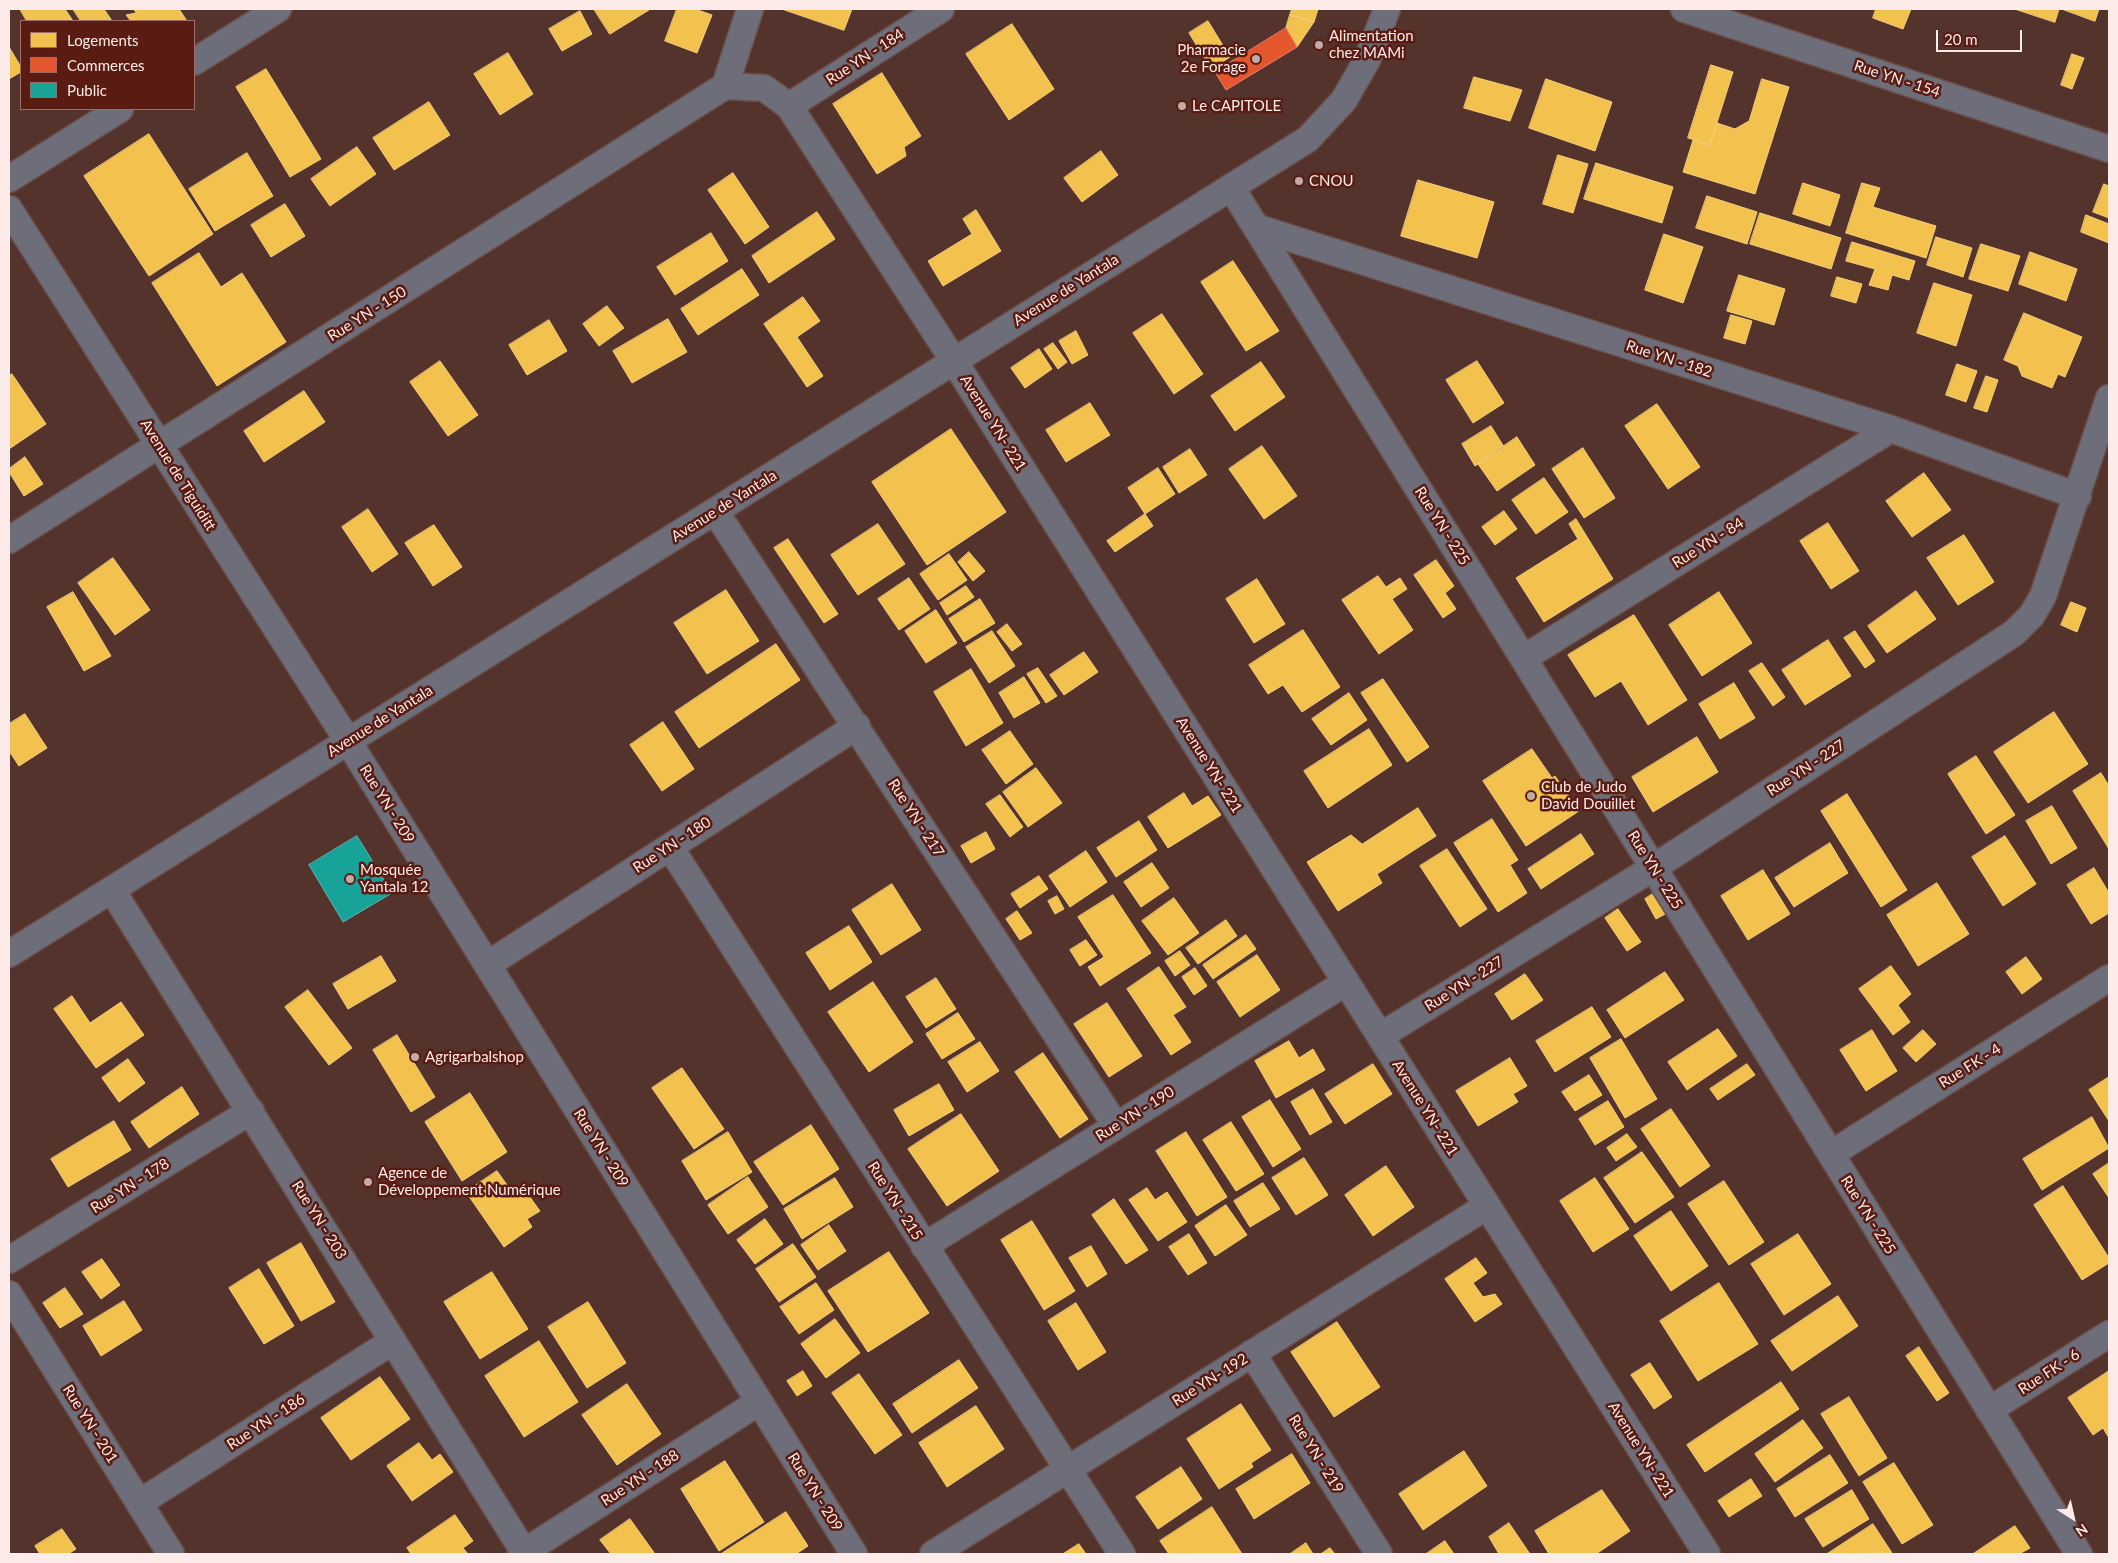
<!DOCTYPE html>
<meta charset="utf-8">
<style>
body{margin:0}
#map{position:relative;width:2118px;height:1563px;overflow:hidden;background:#55332d;font-family:Lato,sans-serif}
canvas{display:block}
.frame{position:absolute;inset:0;border:10px solid #fcebe8;pointer-events:none}
.legend{position:absolute;left:20px;top:20px;width:175px;height:90px;box-sizing:border-box;background:#5a1b12;border:1px solid #9b6e68;margin:0;padding:6px 9px;list-style:none;font-size:15px;color:#fcebe8}
.legend li{display:flex;align-items:center;gap:10px;height:25px}
.legend b{width:25px;border:1px solid #9b6e68}
.north{position:absolute;left:2048px;top:1493px;width:50px;height:50px;-webkit-text-stroke:4px #5a1b12;paint-order:stroke;rotate:145deg;font-size:14px;font-weight:700;line-height:20px;text-align:center;color:#fcebe8}
.north::after{content:'';display:block;margin:auto;width:18px;height:22px;background:#fcebe8;clip-path:polygon(50% 0,100% 100%,50% 72%,0 100%)}
.scale{position:absolute;left:1936px;top:30px;width:86px;height:22px;box-sizing:border-box;border:2px solid #fcebe8;border-top:0;padding-left:6px;font-size:15px;line-height:18px;white-space:nowrap;color:#fcebe8;-webkit-text-stroke:4px #5a1b12;paint-order:stroke}
</style>
<div id="map">
<canvas width="2118" height="1563"></canvas>
<div class="frame"></div>
<ul class="legend">
<li><b style="height:14px;background:#f2c14e"></b>Logements</li>
<li><b style="height:14px;background:#e4572e"></b>Commerces</li>
<li><b style="height:14px;background:#17a398"></b>Public</li>
</ul>
<div class="north">N</div>
<div class="scale">20 m</div>
</div>
<script>
const c = document.querySelector('canvas').getContext('2d');
c.lineJoin = 'round';
function fillPath(path, color) {
  c.fillStyle = color;
  c.fill(path, 'evenodd');
}
function stroke(path, color, width, dash) {
  c.strokeStyle = color;
  c.lineWidth = width;
  c.lineCap = dash ? 'butt' : 'round';
  c.setLineDash(dash || []);
  c.stroke(path);
}
function label(font, color, halo, rows, align = 'center') {
  c.font = font + ' Lato,sans-serif';
  c.lineWidth = 5;
  c.setLineDash([]);
  c.textBaseline = 'middle';
  c.strokeStyle = halo;
  c.fillStyle = color;
  for (const [text, x, y, turn = 0] of rows) {
    c.save();
    c.translate(x, y);
    c.rotate((+turn || 0) * Math.PI / 180);
    c.textAlign = isNaN(turn) ? turn : align;
    if (halo) c.strokeText(text, 0, 0);
    c.fillText(text, 0, 0);
    c.restore();
  }
}
const homes = new Path2D(`
 M20,9h45l8,12h-46z
 M73,9h31l8,12h-31z
 M134,9h45l8,12h-56l-5,-6 10,-2z
 M594,9h54l1,1 -39,24z
 M677,9h18l17,6 -15,38 -32,-12z
 M782,9h70l-8,21z
 M1292,9h26l-4,13 -24,-7z
 M1876,9h35l-8,20 -30,-11z
 M2015,9h44l-4,13z
 M2062,9h37l-4,12z
 M580,11l12,23 -30,17 -13,-22z
 M1290,15l24,7 -17,25 -11,-19z
 M1208,21l22,36 -19,12 -22,-36z
 M1012,24l42,65 -45,31 -43,-66z
 M9,47l12,20v5l-12,7z
 M508,53l25,41 -33,21 -26,-41z
 M2072,54l12,4 -12,31 -11,-4z
 M1711,65l22,7 -23,73 -22,-7z
 M266,69l55,90 -31,18 -54,-90z
 M882,73l39,63 -17,11 2,9 -29,18 -44,-70z
 M1474,77l48,13 -12,31 -46,-13z
 M1546,79l66,23 -17,49 -66,-23z
 M1762,79l27,8 -34,107 -72,-22 10,-32 17,5 7,-22 18,6 14,-8z
 M429,102l21,33 -56,35 -21,-32z
 M149,134l64,100 -64,42 -65,-100z
 M357,147l19,27 -46,32 -19,-27z
 M1101,151l17,24 -36,27 -18,-24z
 M247,153l26,43 -58,35 -26,-42z
 M1558,155l30,9 -15,49 -30,-9z
 M1596,163l77,24 -11,36 -78,-24z
 M733,173l36,54 -24,17 -37,-54z
 M1418,180l76,22 -17,56 -76,-22z
 M1803,183l37,12 -10,31 -37,-12z
 M1862,183l18,5 -7,19 63,19 -10,32 -80,-25z
 M2104,184l5,2v32l-16,-6z
 M1707,196l50,16 -10,32 -51,-16z
 M285,204l20,32 -34,21 -20,-32z
 M976,210l25,41 -58,35 -15,-25 44,-27 -9,-15z
 M817,212l18,27 -66,44 -17,-27z
 M1760,213l81,25 -10,31 -81,-25z
 M2086,215l23,9v19l-28,-11z
 M711,233l17,28 -53,34 -18,-28z
 M1664,234l39,13 -20,56 -38,-13z
 M1936,237l36,11 -9,29 -36,-12z
 M1852,242l63,19 -6,19 -17,-5 -4,15 -19,-5 6,-16 -29,-8z
 M1981,244l39,12 -12,35 -39,-12z
 M2030,252l47,17 -11,32 -47,-17z
 M199,253l22,34 21,-14 44,69 -69,44 -65,-103z
 M1233,261l46,70 -33,20 -45,-69z
 M742,269l17,26 -61,40 -17,-26z
 M1739,275l46,14 -11,36 -47,-14z
 M1837,277l25,7 -6,19 -25,-7z
 M1934,283l38,12 -16,51 -39,-13z
 M803,297l17,24 -23,16 26,39 -16,11 -43,-63z
 M607,306l17,22 -25,18 -16,-22z
 M2024,313l58,24 -17,40 -7,-3 -6,14 -30,-12 -4,-10 -14,-6z
 M1162,314l41,60 -29,20 -41,-61z
 M1731,315l21,6 -7,23 -21,-6z
 M668,319l19,33 -55,31 -19,-32z
 M549,320l18,31 -40,24 -18,-30z
 M1076,331l12,24 -16,9 -13,-23z
 M1053,343l14,19 -9,7 -14,-20z
 M1039,349l13,20 -27,19 -14,-20z
 M440,361l38,54 -30,21 -38,-54z
 M1477,361l27,42 -31,20 -27,-43z
 M1261,362l24,35 -50,34 -24,-35z
 M1957,364l20,7 -11,31 -20,-7z
 M12,374l34,50 -37,25v-73z
 M1986,376l12,4 -11,32 -13,-4z
 M304,391l21,31 -61,40 -20,-31z
 M1090,403l20,32 -44,27 -20,-32z
 M1657,404l43,63 -32,22 -43,-63z
 M1491,426l13,21 -29,19 -13,-22z
 M951,429l55,83 -79,53 -55,-83z
 M1517,437l18,28 -38,26 -19,-27z
 M1262,446l35,50 -33,23 -35,-50z
 M1583,448l32,50 -31,20 -32,-49z
 M1190,449l17,26 -28,18 -16,-26z
 M25,457l18,27 -19,12 -15,-24v-3z
 M1158,468l17,26 -30,20 -17,-26z
 M1924,473l27,37 -39,27 -26,-36z
 M1544,478l24,34 -32,22 -24,-34z
 M368,509l30,45 -26,18 -30,-45z
 M1504,511l13,18 -22,16 -13,-18z
 M1145,514l8,12 -38,26 -8,-11z
 M1576,519l37,60 -69,43 -28,-44 62,-39 -9,-15z
 M1828,523l31,48 -28,18 -31,-48z
 M878,524l27,40 -47,31 -27,-40z
 M434,525l28,42 -29,19 -28,-43z
 M1964,535l30,47 -36,23 -31,-47z
 M788,539l50,75 -14,9 -50,-75z
 M969,552l16,19 -12,10 -15,-19z
 M949,554l18,26 -29,20 -18,-26z
 M113,558l37,52 -35,25 -37,-52z
 M1436,560l18,26 -9,7 11,16 -13,9 -29,-43z
 M1378,576l8,11 14,-9 7,11 -15,10 21,31 -34,24 -37,-54z
 M909,578l21,31 -31,21 -21,-31z
 M1257,579l28,45 -31,19 -28,-44z
 M966,586l8,11 -27,18 -7,-12z
 M726,590l33,51 -52,33 -33,-51z
 M1916,591l20,28 -49,34 -19,-27z
 M73,592l38,64 -27,15 -37,-64z
 M1719,592l33,51 -50,33 -33,-51z
 M980,599l15,24 -31,19 -15,-23z
 M2071,602l15,6 -9,24 -16,-7z
 M936,610l21,33 -31,20 -21,-32z
 M1634,615l53,85 -39,25 -27,-44 -26,16 -27,-42z
 M1007,624l15,20 -10,7 -15,-19z
 M1303,630l37,57 -38,25 -19,-27 -15,9 -19,-29z
 M992,631l23,35 -26,17 -23,-36z
 M1855,631l20,30 -10,7 -21,-30z
 M1828,640l23,36 -46,29 -23,-35z
 M776,644l24,36 -101,68 -24,-36z
 M1084,652l14,20 -34,23 -14,-20z
 M1762,663l23,34 -12,9 -24,-35z
 M1038,668l19,28 -11,7 -19,-29z
 M971,669l32,54 -37,23 -32,-54z
 M1024,677l16,26 -26,15 -15,-25z
 M1383,679l46,68 -22,15 -46,-69z
 M1734,683l21,35 -35,21 -21,-35z
 M1349,693l18,27 -36,25 -19,-26z
 M2054,712l34,52 -60,39 -34,-51z
 M25,714l22,34 -28,18 -10,-15v-27z
 M663,722l31,47 -32,22 -32,-46z
 M1369,729l23,36 -64,43 -24,-37z
 M1010,731l23,33 -27,20 -24,-34z
 M1697,737l21,35 -65,40 -21,-35z
 M1532,749l20,29 3,-2 24,35 -53,35 -43,-65z
 M1976,756l39,59 -29,19 -38,-60z
 M1036,768l26,35 -34,24 -25,-35z
 M2101,773l8,13v63l-36,-58z
 M1184,793l8,13 16,-10 13,19 -53,33 -20,-31z
 M1847,794l60,96 -26,17 -60,-96z
 M1000,795l23,32 -13,10 -24,-33z
 M2052,806l25,42 -26,16 -25,-43z
 M1418,808l18,28 -59,38 5,9 -44,28 -31,-49 44,-27 11,9z
 M1492,819l26,41 -8,5 17,28 -29,19 -44,-69z
 M1139,821l18,29 -41,27 -19,-29z
 M986,832l9,17 -24,14 -10,-17z
 M1581,834l13,20 -53,35 -13,-20z
 M2005,836l31,48 -33,22 -31,-49z
 M1830,843l18,30 -54,34 -19,-29z
 M1447,849l40,60 -27,18 -40,-61z
 M1086,851l21,31 -37,25 -21,-31z
 M1152,863l17,25 -28,19 -17,-25z
 M2094,868l15,25v20l-18,11 -24,-39z
 M1763,870l27,44 -42,26 -27,-44z
 M1039,876l9,13 -28,19 -9,-14z
 M1937,883l32,51 -51,32 -31,-51z
 M892,884l29,46 -40,25 -29,-45z
 M1654,893l13,20 -11,6 -11,-20z
 M1113,895l38,58 -51,33 -12,-19 16,-10 -26,-40z
 M1057,896l7,13 -9,5 -7,-13z
 M1174,898l25,35 -31,22 -26,-34z
 M1618,909l23,33 -14,9 -22,-33z
 M1017,911l15,22 -12,7 -14,-21z
 M1226,920l11,16 -39,28 -12,-16z
 M849,926l23,36 -42,28 -24,-37z
 M1246,935l10,14 -43,30 -10,-14z
 M1086,940l11,15 -17,11 -10,-16z
 M1180,951l10,14 -15,11 -10,-15z
 M1257,955l23,35 -40,27 -23,-35z
 M381,956l15,25 -48,28 -15,-25z
 M2026,957l16,22 -20,15 -16,-22z
 M1891,966l20,28 -13,11 12,17 -17,13 -34,-46z
 M1159,967l27,40 -13,8 18,27 -20,13 -44,-66z
 M1195,968l12,18 -13,9 -12,-18z
 M1665,972l19,28 -59,38 -18,-28z
 M1525,974l18,26 -31,20 -17,-26z
 M936,978l20,31 -30,19 -20,-31z
 M873,982l40,60 -44,30 -41,-60z
 M308,990l44,58 -23,17 -44,-58z
 M72,996l18,27 31,-21 23,33 -48,33 -42,-59z
 M1107,1003l35,53 -33,21 -35,-53z
 M1592,1007l19,30 -56,35 -19,-31z
 M958,1013l17,26 -33,20 -16,-25z
 M1718,1029l19,27 -50,34 -19,-28z
 M1872,1030l25,41 -31,20 -26,-41z
 M1923,1030l13,14 -20,18 -13,-14z
 M397,1035l38,62 -24,15 -38,-62z
 M1621,1039l36,60 -32,19 -35,-60z
 M1289,1041l10,17 14,-9 12,21 -49,28 -21,-37z
 M980,1042l19,29 -32,21 -19,-30z
 M1043,1053l45,66 -28,19 -45,-66z
 M1510,1058l17,28 -14,8 5,8 -40,24 -22,-35z
 M128,1059l17,24 -26,19 -17,-24z
 M1373,1064l19,30 -47,30 -20,-30z
 M1747,1064l8,11 -37,25 -8,-11z
 M682,1068l42,61 -30,20 -42,-61z
 M1589,1075l13,20 -27,16 -13,-19z
 M2109,1077v44l-20,-31z
 M939,1084l15,26 -45,26 -15,-26z
 M182,1087l17,27 -50,34 -18,-26z
 M1313,1089l19,33 -22,13 -19,-33z
 M470,1093l37,59 -45,29 -37,-59z
 M1270,1100l31,49 -28,18 -31,-50z
 M1608,1101l16,26 -29,18 -16,-26z
 M1671,1109l39,57 -30,21 -39,-58z
 M961,1114l38,57 -52,35 -39,-57z
 M2092,1117l17,31 -67,42 -19,-31z
 M114,1121l17,29 -63,37 -17,-28z
 M1231,1122l33,52 -28,17 -33,-51z
 M811,1125l28,44 -56,36 -29,-43z
 M728,1132l24,40 -46,28 -24,-39z
 M1186,1132l41,65 -30,19 -41,-65z
 M1627,1134l10,13 -21,14 -9,-13z
 M1642,1152l32,45 -39,26 -31,-45z
 M1304,1158l24,37 -32,20 -24,-37z
 M2109,1163v35l-16,-24z
 M1386,1166l28,41 -41,29 -28,-41z
 M497,1171l18,25 12,-3 13,18 -13,8 5,8 -28,20 -38,-55z
 M748,1177l20,30 -40,27 -20,-29z
 M835,1178l18,29 -51,32 -18,-30z
 M1595,1178l34,51 -36,23 -33,-51z
 M1724,1181l40,61 -35,23 -41,-61z
 M1263,1183l17,26 -30,18 -16,-26z
 M2063,1186l46,72v5l-27,17 -48,-75z
 M1147,1188l8,12 12,-8 20,30 -29,19 -29,-41z
 M1114,1199l34,51 -22,14 -34,-49z
 M1226,1205l21,30 -32,21 -20,-30z
 M1671,1211l37,55 -37,25 -37,-55z
 M765,1219l18,25 -28,20 -18,-24z
 M1032,1221l43,70 -31,19 -43,-70z
 M829,1225l17,26 -28,19 -17,-25z
 M1189,1234l18,29 -19,12 -19,-28z
 M1798,1234l33,50 -47,31 -33,-51z
 M301,1243l34,59 -34,19 -34,-58z
 M793,1244l23,33 -37,25 -23,-33z
 M1091,1246l16,28 -20,13 -18,-29z
 M889,1252l40,61 -61,39 -40,-61z
 M1476,1258l11,15 -14,10 10,14 12,-3 7,10 -27,18 -30,-43z
 M102,1259l18,26 -19,14 -19,-27z
 M259,1269l35,57 -30,18 -35,-56z
 M492,1272l36,57 -48,30 -36,-57z
 M816,1283l18,27 -35,24 -19,-27z
 M1719,1283l39,61 -60,37 -38,-60z
 M65,1288l18,26 -23,14 -17,-25z
 M1838,1296l20,30 -66,45 -21,-30z
 M124,1301l18,29 -41,26 -18,-30z
 M588,1302l38,61 -39,25 -39,-61z
 M1076,1303l30,49 -28,18 -30,-49z
 M835,1319l25,34 -34,25 -25,-34z
 M1337,1322l43,65 -46,30 -43,-65z
 M539,1341l39,61 -54,35 -39,-61z
 M1919,1347l30,46 -12,8 -31,-45z
 M959,1360l19,28 -66,45 -19,-29z
 M1650,1363l22,34 -18,12 -23,-34z
 M803,1371l9,15 -15,10 -10,-15z
 M2109,1371v67l-6,-10 -10,7 -25,-37z
 M859,1374l43,61 -27,19 -43,-61z
 M380,1377l30,42 -59,41 -30,-42z
 M1781,1382l18,27 -94,63 -18,-27z
 M627,1384l34,50 -44,31 -35,-50z
 M1849,1397l38,61 -28,18 -38,-62z
 M1241,1404l30,46 -20,13 2,4 -34,22 -32,-50z
 M976,1406l28,43 -57,38 -28,-44z
 M1803,1420l20,28 -48,34 -20,-28z
 M419,1443l13,17 8,-6 13,18 -41,29 -25,-35z
 M1464,1451l23,35 -64,44 -24,-36z
 M1292,1454l18,29 -56,36 -18,-30z
 M1830,1455l18,28 -53,34 -18,-28z
 M725,1461l39,61 -45,29 -38,-62z
 M1894,1463l39,62 -31,19 -39,-62z
 M1181,1467l21,32 -44,30 -22,-32z
 M1751,1479l11,17 -33,21 -11,-16z
 M1602,1490l28,41 -34,23h-47l-14,-23z
 M1852,1490l17,29 -46,28 -18,-28z
 M1212,1507l30,47h-73l-9,-13z
 M786,1512l22,34 -12,8h-75z
 M455,1515l18,26 -10,7 5,6h-57l-4,-6z
 M630,1519l25,35h-44l-11,-14z
 M1509,1523l21,31h-31l-10,-17z
 M1873,1524l19,29 -65,1z
 M2015,1526l15,22 -11,6h-46z
 M62,1529l14,20 -8,5h-28l-5,-8z
 M1445,1541l9,13h-28z
 M1306,1543l7,11h-23z
 M1079,1544l7,10h-23z
 M1330,1548l5,6h-14z`);
const shops = new Path2D(`
 M1286,28l11,19 -71,43 -11,-18z`);
const public = new Path2D(`
 M357,836l35,57 -49,29 -34,-57z`);
const street = new Path2D(`
 M1684,9l425,140
 M194,62l84,-53
 M725,86l39,2 25,18 165,255 753,1193
 M725,86l25,-77
 M789,106l152,-97
 M9,179l111,-70
 M1231,187l848,1367
 M9,209l339,532 506,813
 M1258,228l633,201 187,67
 M715,511l401,615
 M9,540l716,-454
 M1524,658l367,-229
 M670,847l452,707
 M112,890l412,662
 M9,954l1299,-815 36,-39 23,-40 20,-51
 M487,965l370,-239
 M1380,1036l273,-168 361,-235 18,-18 11,-19 66,-198
 M1831,1154l278,-176
 M924,1246l421,-263
 M9,1260l242,-149
 M9,1294l162,260
 M1252,1353l127,201
 M1989,1410l120,-76
 M139,1503l254,-162
 M521,1554l238,-152
 M933,1554l554,-348`);
const markers = [
 [1319,45,5,"#c2aba7"],
 [1256,59,5,"#c2aba7"],
 [1182,106,5,"#c2aba7"],
 [1299,181,5,"#c2aba7"],
 [1531,796,5,"#c2aba7"],
 [350,879,5,"#c2aba7"],
 [415,1057,5,"#c2aba7"],
 [368,1182,5,"#c2aba7"]
];
const poiNames = [
 ["Alimentation",1329,36],
 ["chez MAMi",1329,53],
 ["Pharmacie",1246,50,"right"],
 ["2e Forage",1246,67,"right"],
 ["Le CAPITOLE",1192,106],
 ["CNOU",1309,181],
 ["Club de Judo",1541,787],
 ["David Douillet",1541,804],
 ["Mosquée",360,870],
 ["Yantala 12",360,887],
 ["Agrigarbalshop",425,1057],
 ["Agence de",378,1173],
 ["Développement Numérique",378,1190]
];
const streetNames = [
 ["Rue YN - 184",865,57,-33],
 ["Rue YN - 154",1897,79,18],
 ["Avenue de Yantala",1066,290,-32],
 ["Rue YN - 150",367,314,-32],
 ["Rue YN - 182",1669,359,18],
 ["Avenue YN- 221",993,423,58],
 ["Avenue de Tiguiditt",178,475,58],
 ["Avenue de Yantala",724,506,-32],
 ["Rue YN - 225",1442,526,58],
 ["Rue YN - 84",1708,543,-32],
 ["Avenue de Yantala",380,721,-32],
 ["Avenue YN- 221",1209,765,58],
 ["Rue YN - 227",1806,768,-33],
 ["Rue YN - 209",387,804,58],
 ["Rue YN - 217",916,818,57],
 ["Rue YN - 180",672,845,-33],
 ["Rue YN - 225",1655,870,58],
 ["Rue YN - 227",1464,984,-32],
 ["Rue FK - 4",1970,1066,-32],
 ["Avenue YN- 221",1425,1108,58],
 ["Rue YN - 190",1135,1114,-32],
 ["Rue YN - 209",601,1148,58],
 ["Rue YN - 178",130,1186,-32],
 ["Rue YN - 215",895,1201,58],
 ["Rue YN - 225",1868,1215,58],
 ["Rue YN - 203",319,1220,58],
 ["Rue FK - 6",2049,1372,-33],
 ["Rue YN- 192",1210,1380,-32],
 ["Rue YN - 186",266,1422,-33],
 ["Rue YN - 201",90,1424,58],
 ["Avenue YN- 221",1641,1450,58],
 ["Rue YN - 219",1316,1454,58],
 ["Rue YN - 188",640,1478,-33],
 ["Rue YN - 209",815,1492,58]
];
fillPath(homes, '#f2c14e');
stroke(homes, '#f5ce7c', 1);
fillPath(shops, '#e4572e');
stroke(shops, '#eb8366', 1);
fillPath(public, '#17a398');
stroke(public, '#5cb9b0', 1);
stroke(street, '#694f4b', 29);
stroke(street, '#6e6e7a', 26);
for (const [x, y, r, color] of markers) {
  const dot = new Path2D();
  dot.arc(x, y, r, 0, 2 * Math.PI);
  c.fillStyle = color;
  c.fill(dot);
  stroke(dot, '#5a1b12', 2);
}
label('15px', '#fcebe8', '#5a1b12', poiNames, 'left');
label('15px', '#fcebe8', '#5a1b12', streetNames);
</script>
